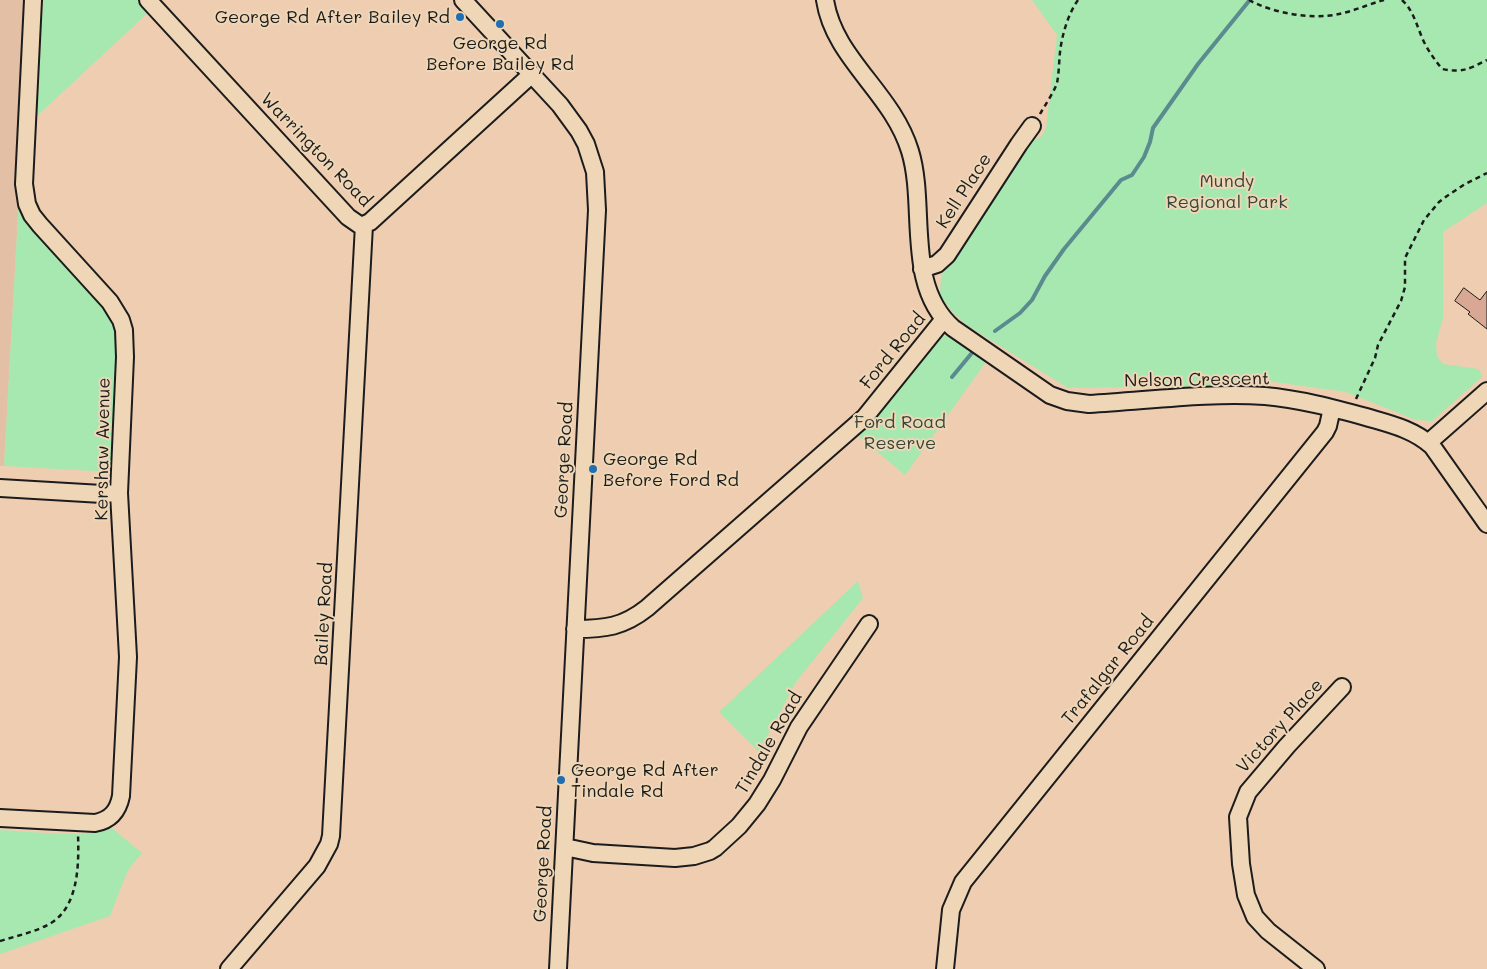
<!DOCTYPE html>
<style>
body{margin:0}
canvas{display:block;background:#eecdb0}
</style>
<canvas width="1487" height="969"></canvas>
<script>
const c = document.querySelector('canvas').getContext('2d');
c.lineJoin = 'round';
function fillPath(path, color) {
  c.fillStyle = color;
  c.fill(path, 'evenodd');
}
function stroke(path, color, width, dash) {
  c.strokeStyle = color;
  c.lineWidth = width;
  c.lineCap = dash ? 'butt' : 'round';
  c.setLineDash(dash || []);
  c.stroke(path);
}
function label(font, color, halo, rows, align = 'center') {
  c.font = font + ' Mali,sans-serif';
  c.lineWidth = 4;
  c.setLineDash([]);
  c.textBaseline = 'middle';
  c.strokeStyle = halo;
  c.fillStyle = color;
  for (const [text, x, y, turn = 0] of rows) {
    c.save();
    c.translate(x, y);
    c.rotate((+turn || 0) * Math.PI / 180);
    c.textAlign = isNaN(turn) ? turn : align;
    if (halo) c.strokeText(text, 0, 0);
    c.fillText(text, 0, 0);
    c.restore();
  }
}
const built = new Path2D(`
 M0,0h27l-8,197 -15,269h-4z`);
const green = new Path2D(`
 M43,0h99l9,10 -114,106z
 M1032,0h455v203l-44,29v86l-7,25 1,13 6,8 36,5 3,8 -50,44 -16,-1 -70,-28 -79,-11 -45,5 -154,2 -100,-62 -14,-12 -14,-18 1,-21 68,-107 19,-25 14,-7 4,-8 11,-93z
 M19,197l101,120 -9,155 -107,-6z
 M948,335h4l36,24 -83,116 -48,-40 83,-99z
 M858,581l5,17 -67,84 -37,70 -40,-40z
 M112,828l30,25 -14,17 -18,46 -110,38v-124c26,1 91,9 112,-2z`);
const stream = new Path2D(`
 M995,331l25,-18 12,-13 13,-24 19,-27 57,-69 11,-5 12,-18 6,-15 3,-14 45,-64 51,-63
 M952,377l24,-29`);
const building = new Path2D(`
 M1464,288l16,12 7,-9v38l-19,-15 2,-2 -15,-11z`);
const path = new Path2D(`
 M1249,0c23,13 64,20 90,14 15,-3 30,-10 45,-14
 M1402,0c12,11 15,27 22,42 5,10 11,18 18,27 21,4 27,0 45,-9
 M1040,114c4,-7 15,-24 17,-31 2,-10 2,-21 3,-31 2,-17 8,-38 18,-52
 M1356,399l19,-41 3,-13 23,-44 4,-14v-29l19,-38 15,-18 8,-6 18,-12 22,-11
 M0,941c16,-5 36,-9 51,-18 28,-17 28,-60 27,-89`);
const minor = new Path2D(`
 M148,0l200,217 13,9 9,-4 162,-148
 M463,0l97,105 19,26 7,13 9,28 2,38 -39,759
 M825,0c9,59 67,92 85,151 17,55 -6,134 43,177l97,67 17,6 22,3c57,-3 119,-12 176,-8 34,3 68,12 101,21 24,7 47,12 66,29l55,78
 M922,269l15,-5 10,-9 72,-111 13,-18
 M1428,443l59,-52
 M0,488l102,6 17,-1
 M575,629c30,0 48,-2 72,-21l218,-191 79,-98
 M0,818l95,5c16,-3 23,-12 26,-27l7,-139 -9,-164 6,-136 -1,-27 -3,-10 -11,-18 -70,-77 -8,-10 -5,-11 -3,-20 9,-184
 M565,847l28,6 82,5 19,-2 16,-5 5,-3 24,-22 18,-22 15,-24 27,-53 70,-103
 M229,969l88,-103 12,-22 2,-8 33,-611
 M945,969l6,-59 12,-28 362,-450 3,-6 4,-18
 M1316,969l-48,-38 -13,-14 -9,-22 -5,-31 -3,-47 10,-25 39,-46 55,-59`);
const markers = [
 [460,17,5,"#1f6fb2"],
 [500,24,5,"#1f6fb2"],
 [593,469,5,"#1f6fb2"],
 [561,780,5,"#1f6fb2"]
];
const poiNames = [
 ["George Rd After Bailey Rd",450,17,"right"],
 ["George Rd",500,43,"center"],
 ["Before Bailey Rd",500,64,"center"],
 ["George Rd",603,459],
 ["Before Ford Rd",603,480],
 ["George Rd After",571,770],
 ["Tindale Rd",571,791]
];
const streetNames = [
 ["Warrington Road",316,150,46],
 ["Kell Place",964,191,-57],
 ["Ford Road",893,351,-51],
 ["Nelson Crescent",1197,380,-1],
 ["Kershaw Avenue",103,449,-89],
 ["George Road",564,460,-87],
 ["Bailey Road",324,614,-87],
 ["Trafalgar Road",1108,670,-51],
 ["Victory Place",1280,726,-48],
 ["Tindale Road",769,743,-60],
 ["George Road",543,864,-87]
];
const parkNames = [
 ["Mundy",1227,181],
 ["Regional Park",1227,202],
 ["Ford Road",900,422],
 ["Reserve",900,443]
];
fillPath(built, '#e3bfa5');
fillPath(green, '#a7e8b1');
stroke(stream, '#5a8b8f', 4);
fillPath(building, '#d8a894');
stroke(building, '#1c1c1c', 1);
stroke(minor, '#1c1c1c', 20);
stroke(path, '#1c1c1c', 2.5, [5, 4]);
stroke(minor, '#eed6b6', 16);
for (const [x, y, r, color] of markers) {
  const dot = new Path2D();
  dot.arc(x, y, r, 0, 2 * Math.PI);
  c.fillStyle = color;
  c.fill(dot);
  stroke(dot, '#eed6b6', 2);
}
label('18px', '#1c1c1c', '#eed6b6', poiNames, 'left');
label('18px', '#1c1c1c', '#eed6b6', streetNames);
label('18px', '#38453a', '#eed6b6', parkNames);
</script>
